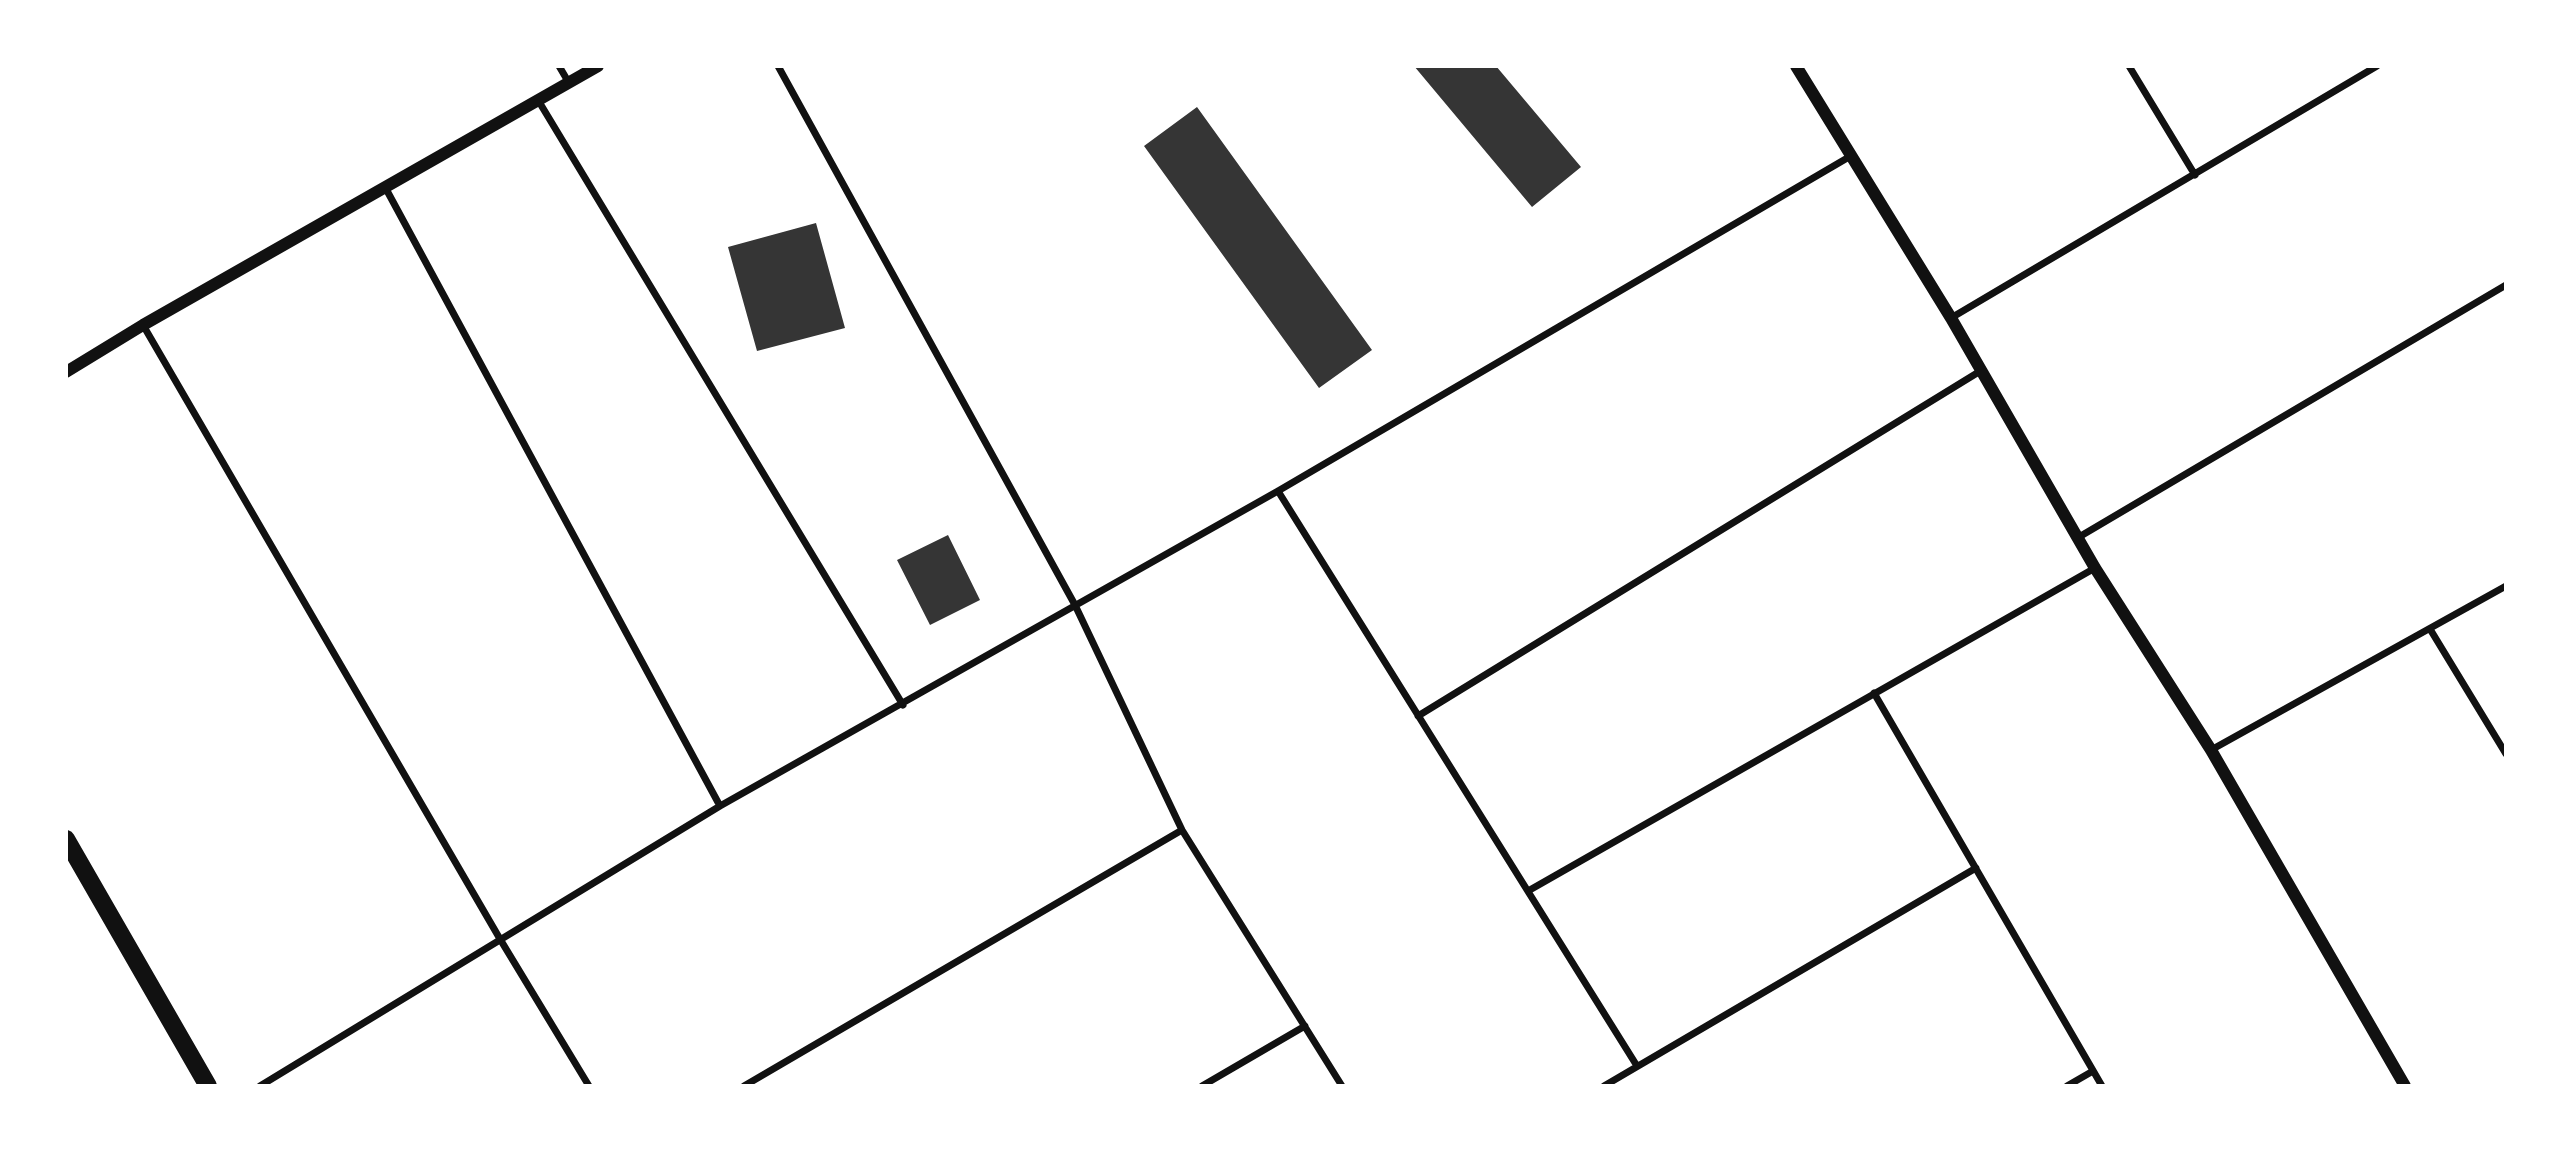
<!DOCTYPE html>
<style>
body{margin:0}
#map{position:relative;width:2572px;height:1152px;overflow:hidden;background:#fff;font-family:Raleway,sans-serif}
canvas{display:block}
.frame{position:absolute;inset:0;border:68px solid #fff;pointer-events:none}
</style>
<div id="map">
<canvas width="2572" height="1152"></canvas>
<div class="frame"></div>
</div>
<script>
const c = document.querySelector('canvas').getContext('2d');
c.lineJoin = 'round';
function fillPath(path, color) {
  c.fillStyle = color;
  c.fill(path, 'evenodd');
}
function stroke(path, color, width, dash) {
  c.strokeStyle = color;
  c.lineWidth = width;
  c.lineCap = dash ? 'butt' : 'round';
  c.setLineDash(dash || []);
  c.stroke(path);
}
const building = new Path2D(`
 M1414,66h82l85,101 -49,40z
 M1197,107l175,243 -53,38 -175,-242z
 M816,223l29,105 -88,23 -29,-104z
 M948,535l32,65 -50,25 -33,-65z`);
const minor = new Path2D(`
 M559,66l10,17
 M778,66l297,539 107,225 160,256
 M2129,66l66,109
 M538,100l365,605
 M385,187l335,619
 M1951,318l426,-252
 M143,325l357,614 89,147
 M1278,491l359,575
 M2079,537l427,-252
 M2430,629l76,125
 M1874,693l228,393
 M1418,716l564,-346
 M2211,750l295,-164
 M1528,891l567,-323
 M260,1086l460,-280 558,-315 571,-334
 M744,1086l438,-256
 M1202,1086l103,-60
 M1604,1086l372,-218
 M2067,1086l26,-15`);
const tertiary = new Path2D(`
 M1796,66l155,252 144,250 116,182 194,336
 M66,372l77,-47 455,-259`);
const primary = new Path2D(`
 M66,839l142,247`);
fillPath(building, '#353535');
stroke(minor, '#111', 7);
stroke(tertiary, '#111', 12);
stroke(primary, '#111', 18);
</script>
